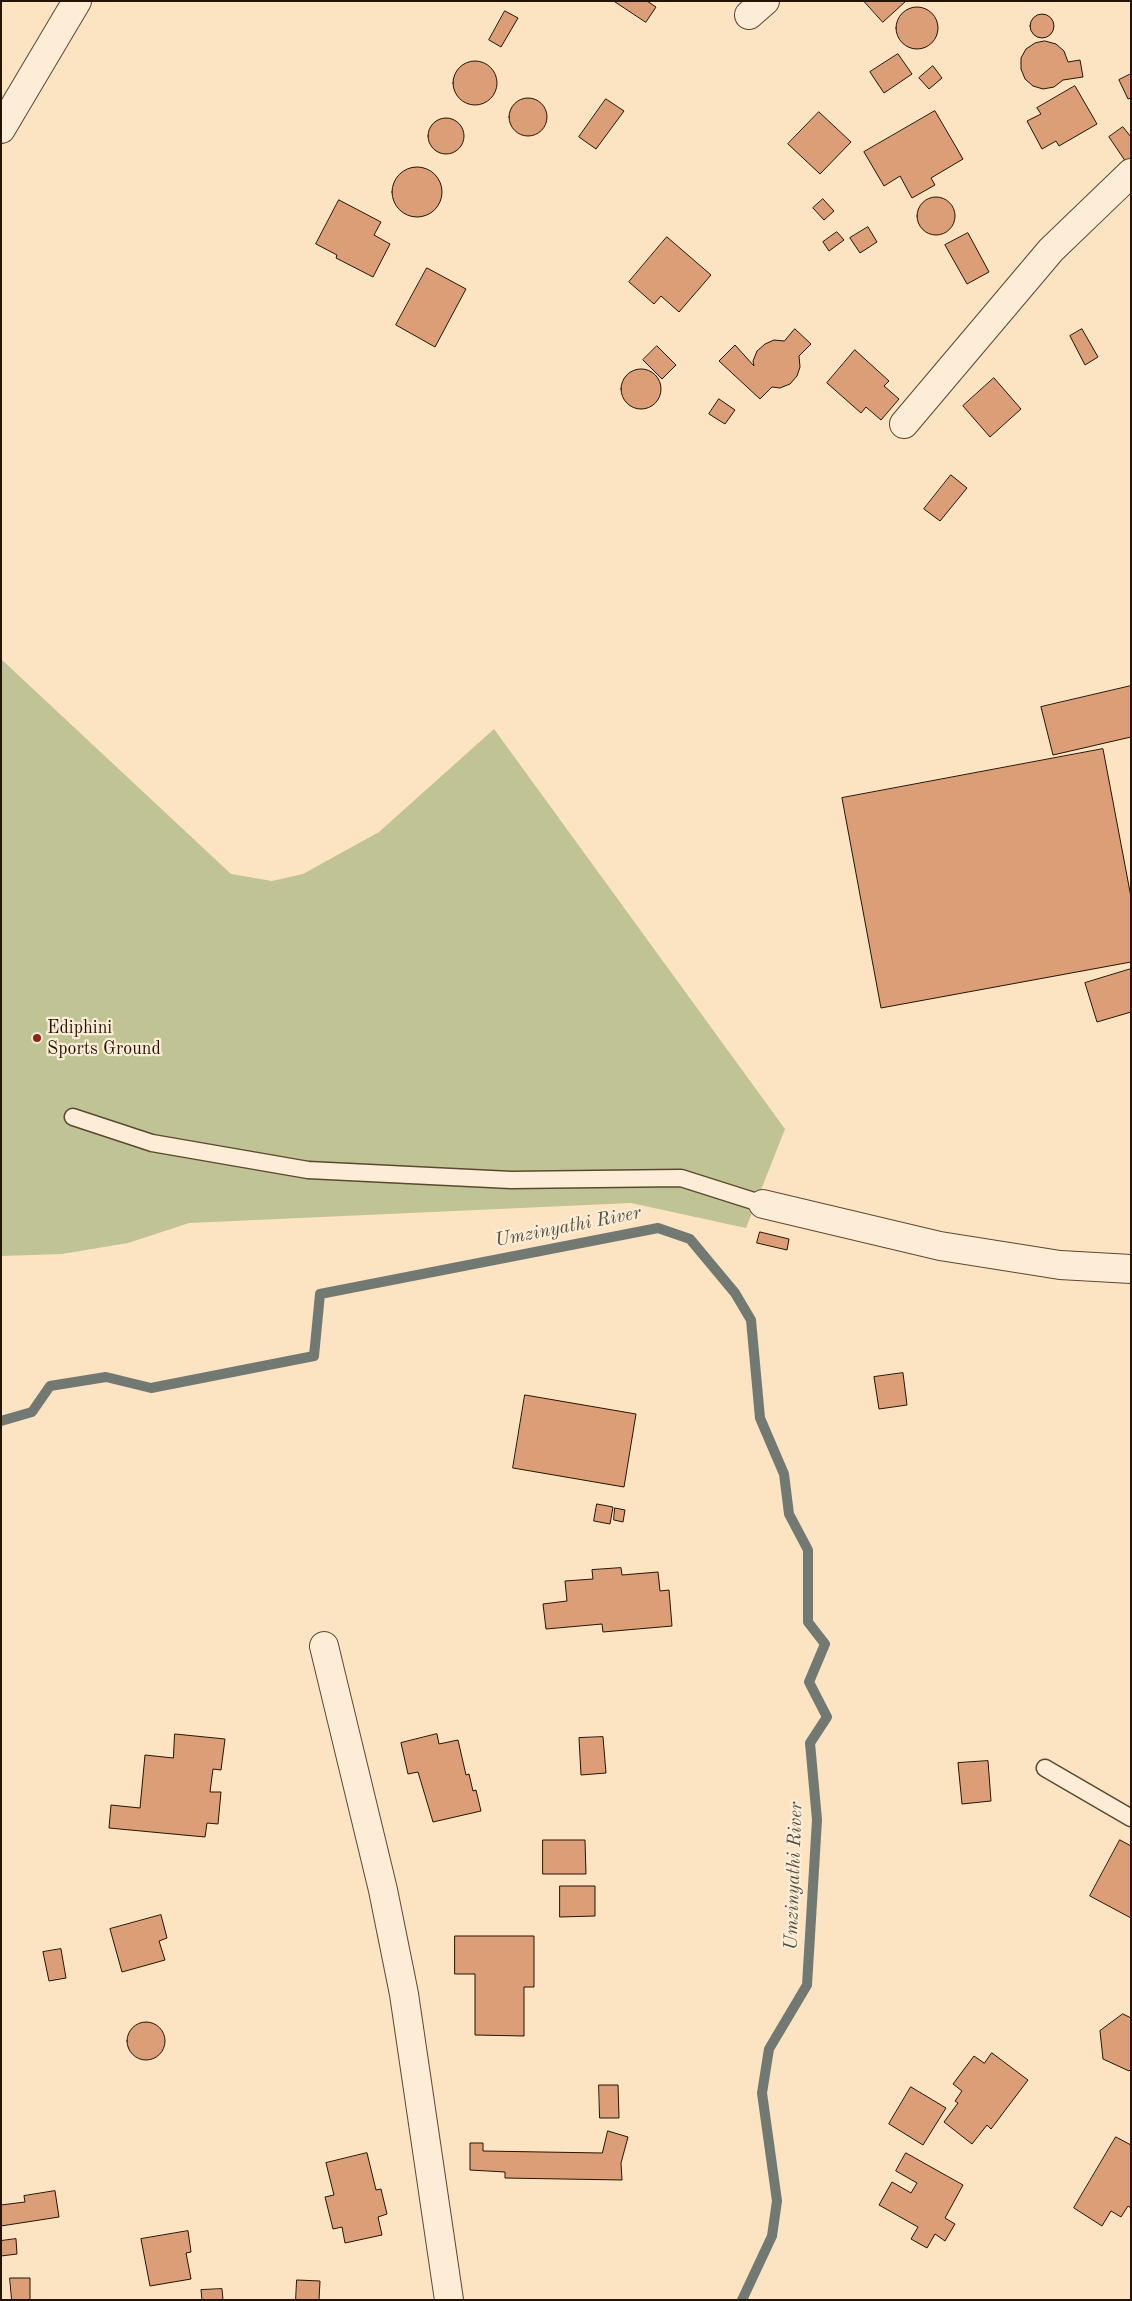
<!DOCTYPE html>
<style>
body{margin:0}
#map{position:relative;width:1132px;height:2301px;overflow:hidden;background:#fce3c2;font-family:"Old Standard TT",serif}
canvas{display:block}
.frame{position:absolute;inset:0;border:2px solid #261402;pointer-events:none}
</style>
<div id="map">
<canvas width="1132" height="2301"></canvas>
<div class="frame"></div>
</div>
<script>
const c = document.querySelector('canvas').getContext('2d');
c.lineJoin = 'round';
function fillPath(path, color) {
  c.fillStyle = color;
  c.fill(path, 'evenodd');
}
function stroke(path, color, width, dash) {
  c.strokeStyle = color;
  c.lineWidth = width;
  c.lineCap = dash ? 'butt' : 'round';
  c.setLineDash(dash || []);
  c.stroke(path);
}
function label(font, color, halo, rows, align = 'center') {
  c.font = font + ' "Old Standard TT",serif';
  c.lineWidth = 4.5;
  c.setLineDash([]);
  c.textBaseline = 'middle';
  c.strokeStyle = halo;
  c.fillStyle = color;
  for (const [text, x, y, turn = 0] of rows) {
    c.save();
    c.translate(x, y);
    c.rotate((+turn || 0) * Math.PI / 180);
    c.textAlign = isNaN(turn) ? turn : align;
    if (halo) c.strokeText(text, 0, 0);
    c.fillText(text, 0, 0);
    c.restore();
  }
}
const green = new Path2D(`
 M1,659l230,215 41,7 31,-7 76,-42 115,-103 291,400 -39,99 -115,-25 -442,20 -61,20 -66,11 -61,2z`);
const stream = new Path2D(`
 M1,1421l31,-9 18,-26 56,-9 45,11 163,-32 6,-62 338,-66 32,11 45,54 16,27 9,98 24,56 5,40 19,36v72l17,22 -16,38 18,35 -17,26 7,77 -10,165 -38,64 -7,44 15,108 -5,35 -30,64`);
const building = new Path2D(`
 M614,1h33l9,6 -10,15z
 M864,1h42l-23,21z
 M896 28a21 21 0 1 1 42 0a21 21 0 1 1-42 0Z
 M505,11l13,7 -17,29 -12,-7z
 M1030 26a12 12 0 1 1 24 0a12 12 0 1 1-24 0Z
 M1045,41l11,3 8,7 4,11 12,-2 3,17 -20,3 -9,7 -11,2 -10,-3 -8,-7 -4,-10v-11l5,-9 9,-6z
 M898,54l14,20 -28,19 -14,-21z
 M453 83a22 22 0 1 1 44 0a22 22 0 1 1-44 0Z
 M933,66l9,12 -13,11 -10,-11z
 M1131,74v24l-3,1 -9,-19z
 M1075,86l22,38 -38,22 -3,-5 -14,8 -15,-28 14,-7 -4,-6z
 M509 117a19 19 0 1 1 38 0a19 19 0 1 1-38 0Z
 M606,99l18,12 -28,38 -17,-12z
 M935,111l28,48 -32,19 4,7 -23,13 -12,-22 -16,10 -20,-34z
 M819,112l32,30 -31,32 -32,-30z
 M428 136a18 18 0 1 1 36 0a18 18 0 1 1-36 0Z
 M1123,127l8,10v26l-3,2 -19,-28z
 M392 192a25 25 0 1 1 50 0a25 25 0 1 1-50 0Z
 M917 216a19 19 0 1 1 38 0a19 19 0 1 1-38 0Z
 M823,199l11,12 -10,9 -11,-12z
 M339,200l42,22 -7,13 16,9 -17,33 -37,-19 1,-3 -21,-11z
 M868,227l9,15 -17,11 -10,-15z
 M837,232l7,8 -15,11 -6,-9z
 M968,233l21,39 -22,12 -22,-39z
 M667,237l44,38 -32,37 -18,-16 -7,8 -25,-22z
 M427,268l39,21 -31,58 -39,-22z
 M795,329l16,15 -12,12 1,11 -3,9 -7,8 -10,4 -8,-1 -12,12 -41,-38 16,-16 19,21 -1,-5 4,-10 8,-7 9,-4 10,1z
 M1082,329l16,28 -13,8 -15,-29z
 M657,346l19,19 -14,14 -19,-19z
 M855,350l34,31 -5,5 15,13 -18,21 -15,-13 -5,6 -34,-30z
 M621 389a20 20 0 1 1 40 0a20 20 0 1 1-40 0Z
 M994,378l27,31 -31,28 -27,-31z
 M719,399l16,11 -10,14 -16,-10z
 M951,475l16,13 -27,33 -16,-12z
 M1131,686v51l-78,18 -12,-48z
 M1103,749l28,148v65l-250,46 -39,-210z
 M1131,969v43l-34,10 -12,-39z
 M760,1232l29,7 -2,11 -30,-7z
 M903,1373l4,32 -28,4 -5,-32z
 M525,1395l111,19 -12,73 -111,-19z
 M597,1504l16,3 -3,17 -16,-3z
 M615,1508l10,2 -2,12 -9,-2z
 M621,1568l1,7 36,-3 2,19 9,-1 3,36 -69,6 -1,-8 -56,5 -3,-25 24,-3 -2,-20 28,-2 -1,-9z
 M175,1734l50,5 -4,31 -8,-1 -3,23h11l-3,32 -11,-1 -2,14 -96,-9 2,-23 29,3 5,-53 28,3z
 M437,1734l2,10 19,-4 8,35 3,-1 4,17 3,-1 5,21 -48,11 -15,-50 -10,2 -7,-31z
 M603,1737l3,36 -25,2 -2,-37z
 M988,1761l3,40 -29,3 -4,-41z
 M543,1840h42l1,34h-43z
 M1120,1840l11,6v72l-41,-22z
 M560,1886h35v30l-35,1z
 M161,1915l6,23 -8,3 6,19 -43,12 -12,-43z
 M455,1936h79v51h-10v49l-49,-1v-61h-20z
 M61,1949l5,29 -17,3 -6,-29z
 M1123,2014l8,4v51l-2,2 -26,-12 -3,-28z
 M127 2041a19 19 0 1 1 38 0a19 19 0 1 1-38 0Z
 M992,2053l36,27 -37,49 -4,-4 -15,19 -28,-22 14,-19 -3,-2 7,-10 -9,-7 21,-28 10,7z
 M599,2085h19l1,33h-19z
 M911,2087l35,21 -23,37 -34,-21z
 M608,2131l20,6 -7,26 1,17 -117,-2v-6l-35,-2v-27h13v8l119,2z
 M1116,2137l15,8v63l-3,-2 -7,11 -10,-6 -9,15 -28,-18z
 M367,2153l9,37 5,-1 6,25 -9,3 4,18 -37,8 -3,-16 -9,2 -8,-32 9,-2 -8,-32z
 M906,2153l57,32 -18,33 10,6 -10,17 -10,-7 -8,14 -16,-9 7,-12 -39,-22 13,-23 19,11 6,-10 -21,-12z
 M55,2191l4,26 -58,9v-21l24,-3 -1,-6z
 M188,2231l3,21 -5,1 5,26 -41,7 -9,-47z
 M16,2239l1,15 -16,2v-15z
 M10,2278h20v22h-18z
 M297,2280l23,1 -1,19h-23z
 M222,2289l1,11h-21l-1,-10z`);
const lane = new Path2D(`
 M73,1117l79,26 156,27 203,10 170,-2 82,26
 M1045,1768l86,50`);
const street = new Path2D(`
 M749,15l16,-14
 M1,129l76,-128
 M904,424l147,-174 80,-77
 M763,1204l177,42 120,19 71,4
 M324,1646l59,244 21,104 45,306`);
const markers = [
 [37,1038,5,"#8f2418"]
];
const poiNames = [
 ["Ediphini",47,1028],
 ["Sports Ground",47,1049]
];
const waterNames = [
 ["Umzinyathi River",568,1227,-11],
 ["Umzinyathi River",794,1876,-88]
];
fillPath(green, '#c0c393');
stroke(stream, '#717972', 10);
fillPath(building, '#db9e77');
stroke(building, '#261402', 1);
stroke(lane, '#5c4832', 19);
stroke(street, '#5c4832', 30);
stroke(lane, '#fdedd7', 16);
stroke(street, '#fdedd7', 28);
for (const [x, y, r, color] of markers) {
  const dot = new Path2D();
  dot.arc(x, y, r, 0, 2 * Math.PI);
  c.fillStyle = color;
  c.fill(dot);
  stroke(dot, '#fdedd7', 2);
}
label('18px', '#261402', '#fdedd7', poiNames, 'left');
label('italic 19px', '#524f43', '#fdedd7', waterNames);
</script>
